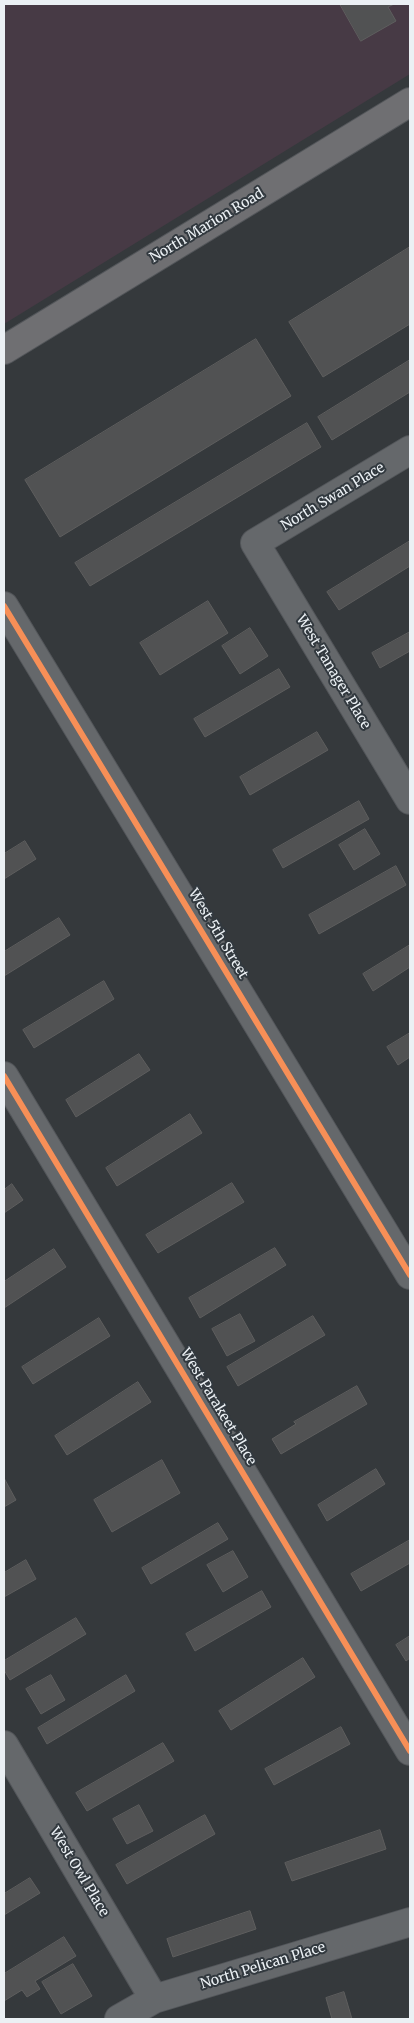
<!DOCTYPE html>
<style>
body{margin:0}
#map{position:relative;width:414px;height:2023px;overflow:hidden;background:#35393c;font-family:Merriweather,serif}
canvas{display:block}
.frame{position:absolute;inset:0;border:5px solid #ebf0f4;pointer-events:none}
</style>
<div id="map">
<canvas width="414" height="2023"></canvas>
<div class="frame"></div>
</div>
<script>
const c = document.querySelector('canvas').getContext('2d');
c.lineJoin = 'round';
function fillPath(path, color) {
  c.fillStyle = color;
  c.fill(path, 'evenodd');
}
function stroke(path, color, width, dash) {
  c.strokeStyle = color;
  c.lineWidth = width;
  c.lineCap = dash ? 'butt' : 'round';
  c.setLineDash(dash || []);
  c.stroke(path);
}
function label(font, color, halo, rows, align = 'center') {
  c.font = font + ' Merriweather,serif';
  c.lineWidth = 4;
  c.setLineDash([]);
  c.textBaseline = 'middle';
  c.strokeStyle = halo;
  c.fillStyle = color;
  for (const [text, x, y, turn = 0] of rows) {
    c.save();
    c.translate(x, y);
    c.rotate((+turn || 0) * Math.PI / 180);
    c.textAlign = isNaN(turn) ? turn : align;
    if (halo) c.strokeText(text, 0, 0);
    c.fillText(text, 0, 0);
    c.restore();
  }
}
const industrial = new Path2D(`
 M4,4h406v70l-406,250z`);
const building = new Path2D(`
 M340,4h54l-6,3 8,14 -35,20z
 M410,247v77l-87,53 -34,-55z
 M256,339l35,57 -231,141 -35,-57z
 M410,360v32l-78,48 -14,-23z
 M307,423l14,24 -231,139 -15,-23z
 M410,541v25l-71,44 -12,-18z
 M208,601l20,32 -68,42 -20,-32z
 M250,628l18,28 -28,18 -18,-28z
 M410,632v19l-30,17 -8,-15z
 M279,669l11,18 -85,50 -11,-18z
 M317,732l11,18 -78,45 -10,-18z
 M359,801l10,18 -86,49 -10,-18z
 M365,829l15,25 -26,16 -15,-25z
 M25,841l11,18 -32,20v-25z
 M396,866l10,19 -87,49 -10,-19z
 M59,918l11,17 -66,41v-24z
 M410,945v22l-37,24 -10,-17z
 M104,981l10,18 -80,49 -11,-18z
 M410,1033v24l-12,8 -11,-18z
 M139,1054l11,16 -74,47 -10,-17z
 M190,1114l12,19 -85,53 -11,-18z
 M232,1183l12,19 -86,51 -12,-18z
 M12,1184l11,16 -19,13v-23z
 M275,1248l11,17 -86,53 -11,-20z
 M54,1249l12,18 -62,41v-26z
 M240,1314l15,27 -28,15 -15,-27z
 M313,1316l12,19 -87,51 -11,-19z
 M99,1318l11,18 -77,48 -11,-17z
 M138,1382l13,20 -84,53 -12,-19z
 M357,1386l10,18 -86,50 -9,-15 24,-15 -2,-2z
 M162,1460l18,33 -68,39 -18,-32z
 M376,1469l9,15 -58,37 -9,-16z
 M4,1478l12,22 -12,7z
 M218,1523l10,16 -77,45 -9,-16z
 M410,1540v23l-49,28 -10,-17z
 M233,1551l15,26 -25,15 -16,-27z
 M26,1560l10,19 -32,18v-24z
 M262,1591l9,16 -76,44 -9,-17z
 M76,1618l10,16 -76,46 -6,-10v-9z
 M410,1636v22l-4,3 -10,-16z
 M303,1658l12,19 -84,53 -12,-19z
 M51,1675l14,25 -24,14 -15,-25z
 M126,1675l9,16 -88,53 -9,-16z
 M341,1727l9,17 -76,41 -9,-16z
 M163,1743l11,18 -87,50 -11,-18z
 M139,1805l14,26 -26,13 -14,-25z
 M205,1815l10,19 -88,50 -11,-19z
 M380,1830l6,19 -94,32 -7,-18z
 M30,1878l10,15 -36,22v-21z
 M250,1911l6,18 -83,28 -6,-18z
 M64,1937l12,19 -41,25 5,8 -13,8 -5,-7 -18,11v-27z
 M73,1964l19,32 -31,18 -19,-32z
 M344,1992l8,27h-20l-6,-21z`);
const street = new Path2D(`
 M410,450l-155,93 155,257
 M4,606l406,669
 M4,1076l406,675
 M4,1745l150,254
 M119,2019l35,-20 256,-77`);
const secondary = new Path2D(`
 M4,350l406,-248`);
const cycleway = new Path2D(`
 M4,606l406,669
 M4,1076l406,675`);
const streetNames = [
 ["North Marion Road",207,226,-31],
 ["North Swan Place",333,497,-31],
 ["West Tanager Place",333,672,59],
 ["West 5th Street",218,934,59],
 ["West Parakeet Place",218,1407,59],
 ["West Owl Place",79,1872,59],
 ["North Pelican Place",263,1966,-17]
];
fillPath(industrial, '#473a45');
fillPath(building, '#515253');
stroke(building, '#5e5e5e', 1);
stroke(street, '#53565a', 30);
stroke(secondary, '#53565a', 30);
stroke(street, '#65686b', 28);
stroke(secondary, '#6f6f72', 28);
stroke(cycleway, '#f78f57', 6);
label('14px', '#ebf0f4', '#32393f', streetNames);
</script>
